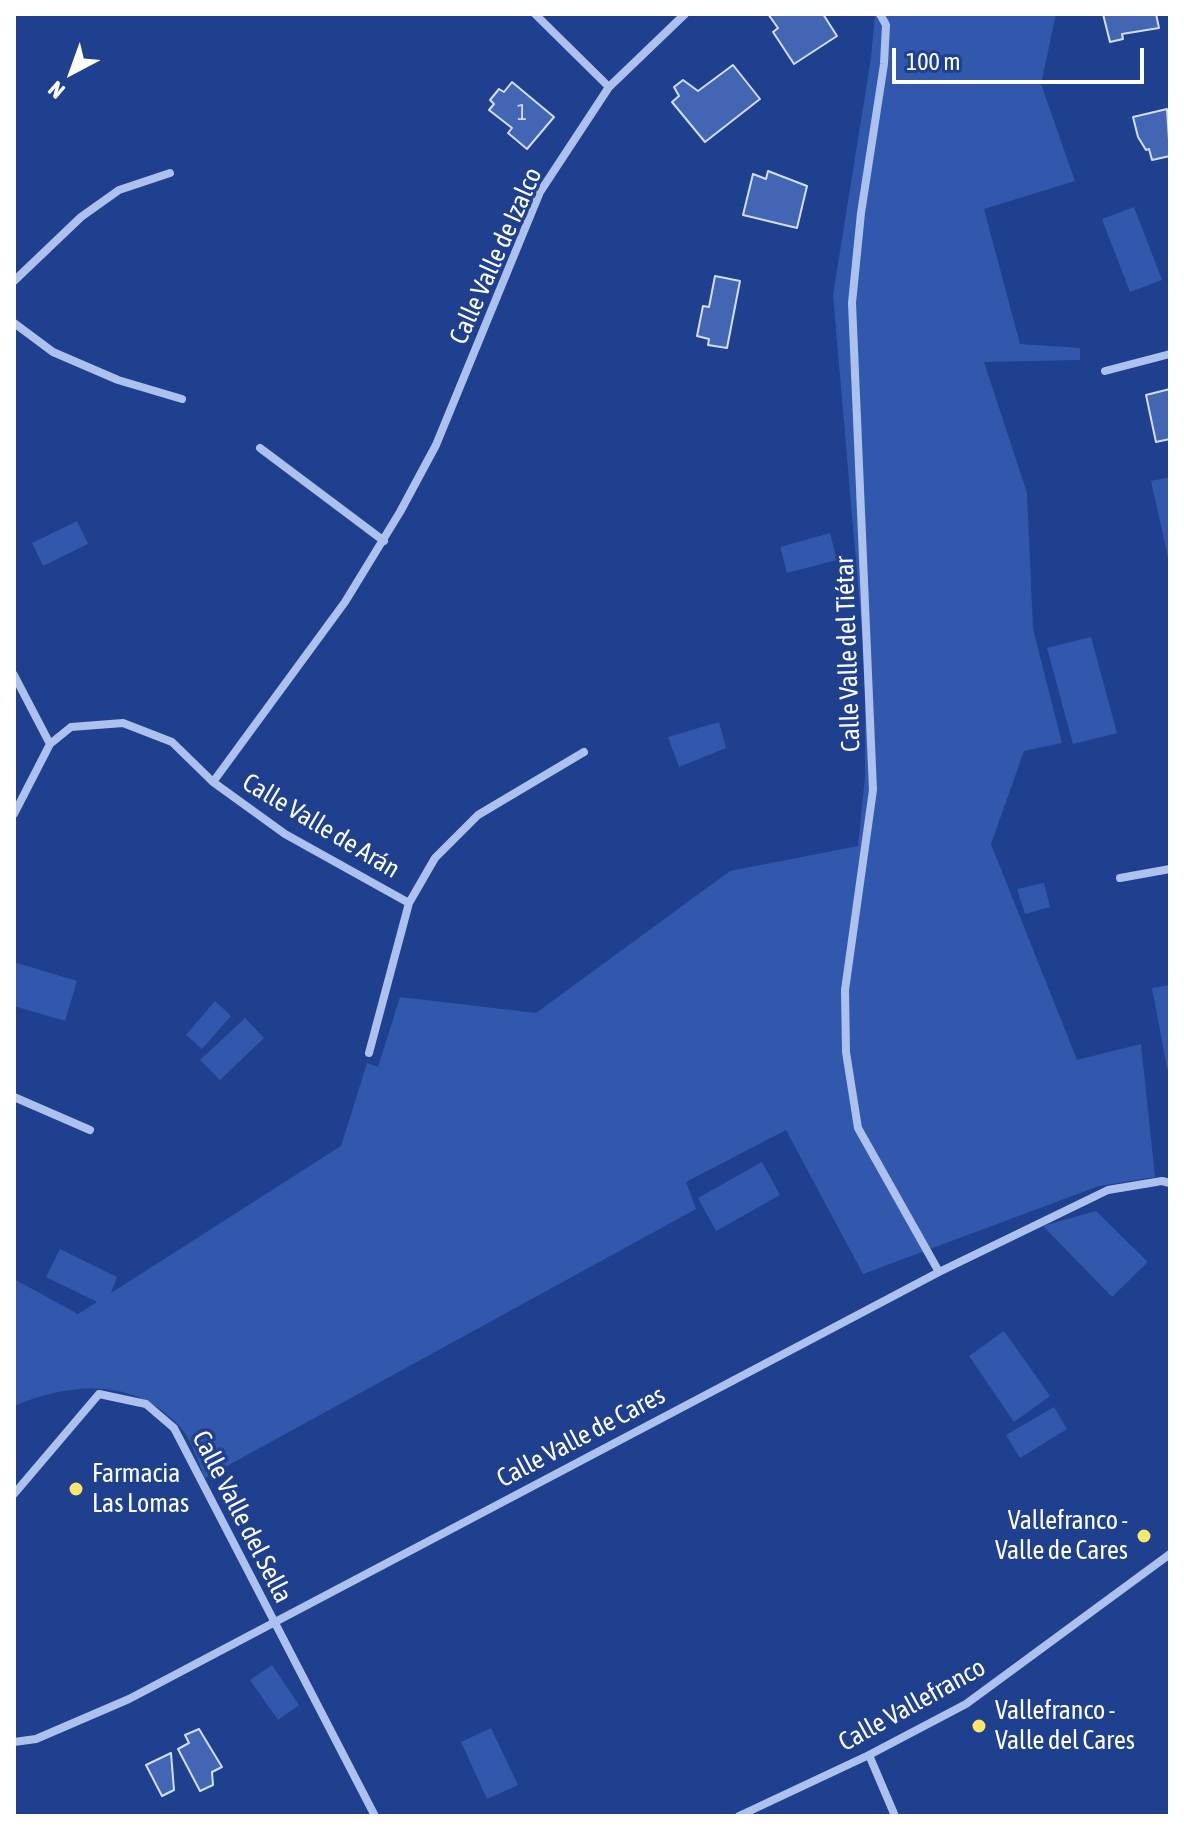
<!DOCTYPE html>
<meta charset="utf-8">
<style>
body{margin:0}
#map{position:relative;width:1184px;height:1830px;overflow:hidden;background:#1e408e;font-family:"Asap Condensed",sans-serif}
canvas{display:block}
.frame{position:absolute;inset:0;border:16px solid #fff;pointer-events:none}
.north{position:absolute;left:32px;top:32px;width:80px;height:80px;-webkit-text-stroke:6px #1e408e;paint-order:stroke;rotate:221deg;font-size:22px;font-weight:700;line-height:32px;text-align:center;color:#fff}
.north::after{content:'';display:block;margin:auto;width:28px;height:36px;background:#fff;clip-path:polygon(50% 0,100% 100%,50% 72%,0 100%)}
.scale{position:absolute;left:892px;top:48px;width:252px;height:36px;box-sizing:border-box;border:4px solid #fff;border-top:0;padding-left:10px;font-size:24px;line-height:28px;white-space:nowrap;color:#fff;-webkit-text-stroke:6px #1e408e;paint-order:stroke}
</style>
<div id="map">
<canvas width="1184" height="1830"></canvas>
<div class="frame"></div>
<div class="north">N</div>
<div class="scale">100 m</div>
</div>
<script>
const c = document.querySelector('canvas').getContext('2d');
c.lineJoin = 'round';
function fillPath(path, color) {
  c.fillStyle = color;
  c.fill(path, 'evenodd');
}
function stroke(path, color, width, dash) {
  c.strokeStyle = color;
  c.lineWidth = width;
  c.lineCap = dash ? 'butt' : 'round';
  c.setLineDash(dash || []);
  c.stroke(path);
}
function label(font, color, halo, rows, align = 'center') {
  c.font = font + ' "Asap Condensed",sans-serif';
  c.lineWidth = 7;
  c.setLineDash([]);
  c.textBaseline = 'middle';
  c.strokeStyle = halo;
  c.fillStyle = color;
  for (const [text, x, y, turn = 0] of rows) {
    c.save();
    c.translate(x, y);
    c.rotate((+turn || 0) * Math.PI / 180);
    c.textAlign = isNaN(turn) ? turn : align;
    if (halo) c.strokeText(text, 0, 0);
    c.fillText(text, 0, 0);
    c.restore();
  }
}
const green = new Path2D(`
 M875,14h181l-15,70 34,97 -91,28 36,135 60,4v12l-96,2 43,131 6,136 29,114 -38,8 -33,93 86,216 64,-16 14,133 -56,9 -236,88 -77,-144 -100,52 10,27 -491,269c-7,-16 -13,-38 -25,-51 -44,-50 -110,-45 -166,-21v-127l64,35 19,-12 -51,-25 14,-28 57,28 -6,16 230,-147 26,-83 11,4 22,-70 136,16 194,-142 128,-25 7,-69v-111l-32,-371 38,-237z
 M1134,207l28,73 -32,12 -28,-73z
 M1170,477v89l-19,-85z
 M77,521l11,23 -45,22 -11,-23z
 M830,533l7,27 -50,13 -7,-26z
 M1091,637l26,96 -44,11 -26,-96z
 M719,722l7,26 -47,19 -11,-30z
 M1044,883l6,24 -25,7 -8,-25z
 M14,962l63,19 -12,40 -51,-15z
 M1170,985v83h-3l-15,-80z
 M215,1001l16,15 -29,33 -16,-14z
 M245,1018l19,20 -44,42 -20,-20z
 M762,1162l18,33 -64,36 -18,-33z
 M1096,1211l52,51 -36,35 -69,-71z
 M1004,1331l46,65 -36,26 -45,-66z
 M1054,1407l13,22 -47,29 -14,-23z
 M272,1665l27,40 -21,15 -28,-40z
 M491,1728l27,57 -31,14 -26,-57z`);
const building = new Path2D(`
 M768,14h55l14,22 -43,28 -21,-32 5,-4z
 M1103,14h53l3,14 -37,6 1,5 -13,3z
 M733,65l27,34 -55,43 -33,-40 7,-6 -5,-9 9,-7 15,11z
 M512,82l42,35 -27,32 -19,-16 4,-5 -23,-18 5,-6 -4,-4 9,-11 5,3z
 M1167,109l3,47 -18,4 -3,-11 -3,1 -8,-13 -5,-20z
 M768,171l39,15 -10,42 -54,-13 10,-41 13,5z
 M715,276l25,5 -13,67 -19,-3 1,-6 -12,-3 6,-30 6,1z
 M1170,389v50l-14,3 -10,-47z
 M199,1729l23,38 -10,5 1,13 -13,6 -22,-42 11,-6 -4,-8z
 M171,1753l3,37 -12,6 -16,-31z`);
const minor = new Path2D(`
 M535,14l74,73
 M880,14l6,11 -2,39 -23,149 -9,90 21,487 -28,200 1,62 12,76 81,144
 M14,281l67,-64 38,-27 51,-17
 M14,323l39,29 65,28 64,19
 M1105,371l65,-17
 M260,448l124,93
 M14,675l36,69
 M213,782l72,52 124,69 26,-45 43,-43 106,-63
 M14,814l36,-70 21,-17 52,-4 49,19 41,40 132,-180 55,-90 36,-67 104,-253 69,-105 76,-73
 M1120,878l50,-9
 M369,1053l40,-150
 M14,1097l76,33
 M14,1494l85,-100 47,10 28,24 201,388
 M14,1742l22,-3 93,-40 810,-427 169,-82 54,-9 8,2
 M869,1755l26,61
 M739,1816l130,-61 97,-51 204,-150`);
const markers = [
 [76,1489,8,"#fce66b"],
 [1144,1536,8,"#fce66b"],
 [979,1726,8,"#fce66b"]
];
const numberNames = [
 ["1",522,113]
];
const streetNames = [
 ["Calle Valle de Izalco",496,256,-66],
 ["Calle Valle del Tiétar",848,654,-92],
 ["Calle Valle de Arán",321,826,31],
 ["Calle Valle de Cares",581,1437,-28],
 ["Calle Valle del Sella",242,1517,63],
 ["Calle Vallefranco",912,1705,-29]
];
const poiNames = [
 ["Farmacia",92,1474],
 ["Las Lomas",92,1504],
 ["Vallefranco -",1128,1521,"right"],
 ["Valle de Cares",1128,1551,"right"],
 ["Vallefranco -",995,1711],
 ["Valle del Cares",995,1741]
];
fillPath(green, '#3158ac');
fillPath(building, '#4266b4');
stroke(building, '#d2def9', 2);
stroke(minor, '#acc1ed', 8);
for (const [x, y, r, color] of markers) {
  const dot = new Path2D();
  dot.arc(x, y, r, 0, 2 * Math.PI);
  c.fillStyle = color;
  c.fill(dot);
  stroke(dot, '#1e408e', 3);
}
label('22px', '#d0d9ec', null, numberNames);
label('26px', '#fff', '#1e408e', streetNames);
label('26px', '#fff', '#1e408e', poiNames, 'left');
</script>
